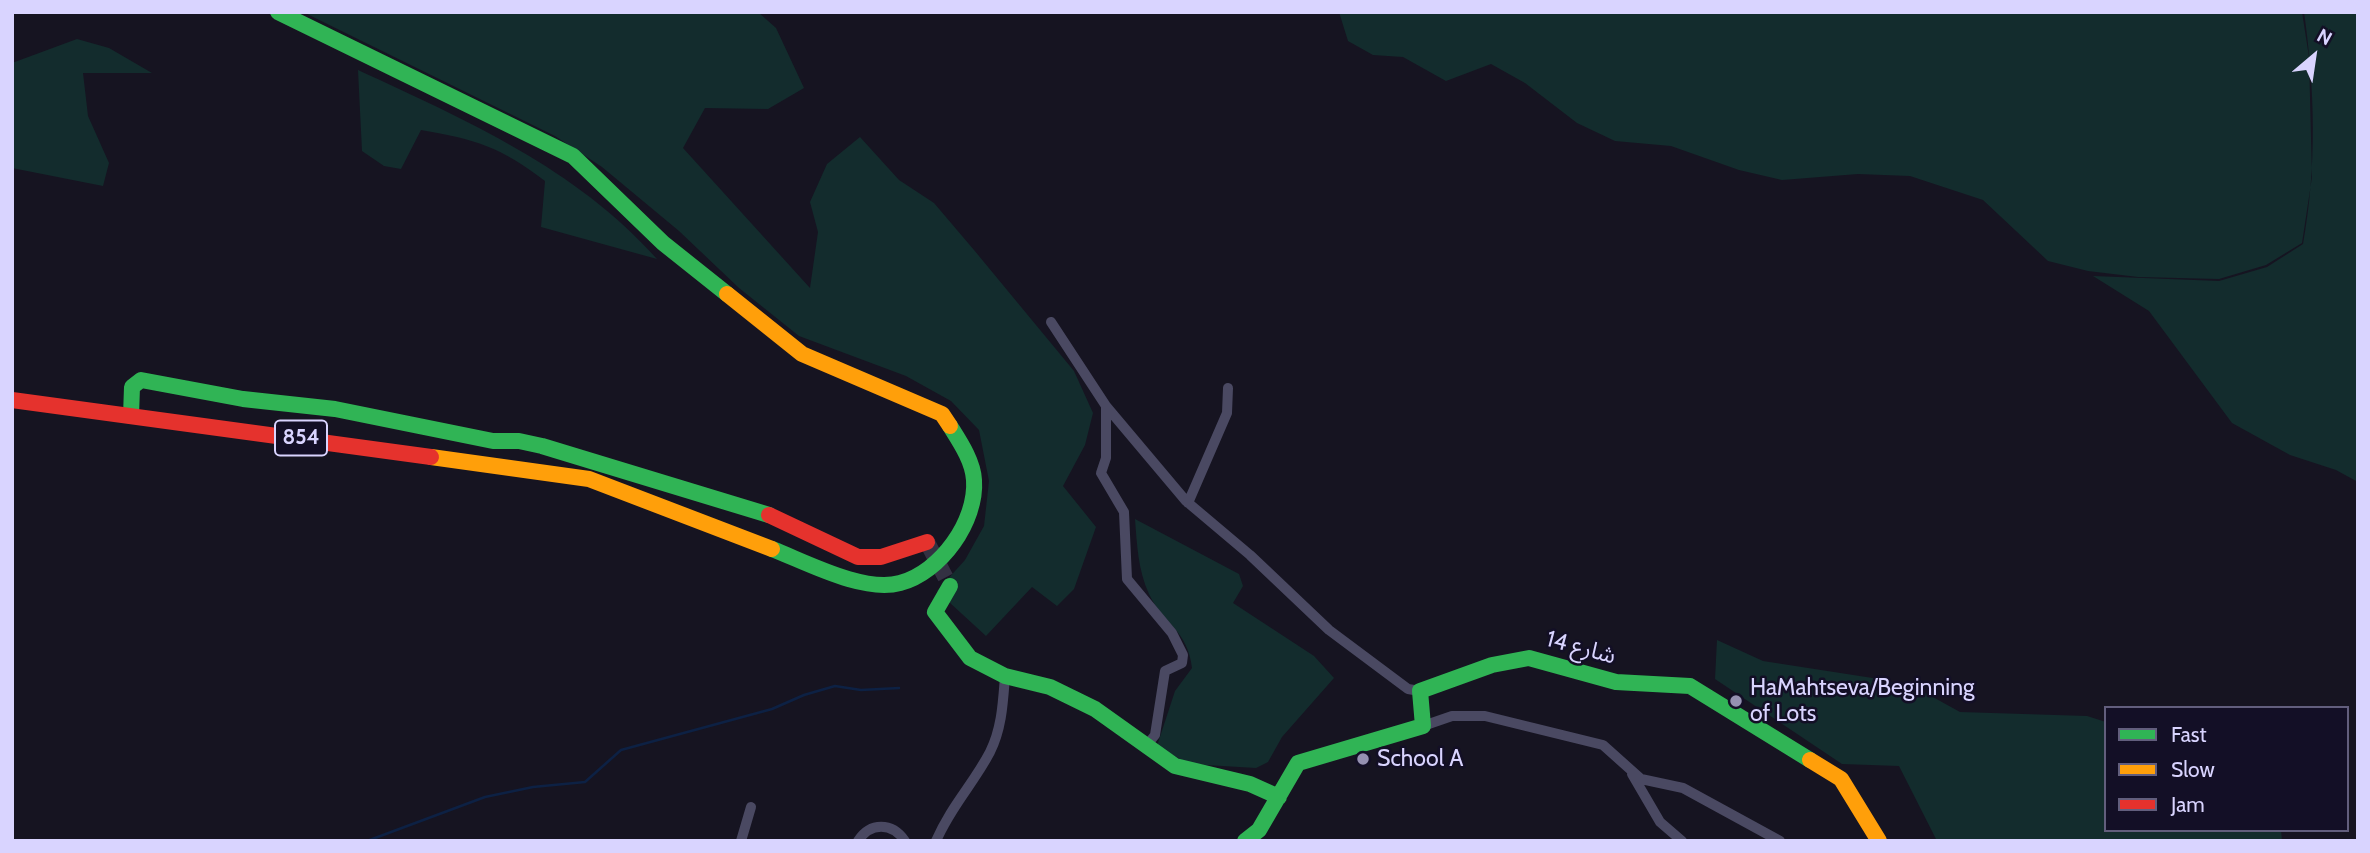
<!DOCTYPE html>
<html>
<head>
<meta charset="utf-8">
<style>
	body { margin:0 }
	#map { position:relative; width:2370px; height:853px; overflow:hidden; background:#161421; font-family:Cabin,sans-serif }
	canvas { display:block }
	.frame { position:absolute; inset:0; border:14px solid #d9d4ff; pointer-events:none }
	.legend { position:absolute; left:2104px; top:706px; width:245px; height:126px; box-sizing:border-box; background:#130f26; border:2px solid #625e7d; margin:0; padding:9px 12px; list-style:none; font-size:21px; color:#d9d4ff }
	.legend li { display:flex; align-items:center; gap:14px; height:35px }
	.legend b { width:35px; border:2px solid #625e7d }
	.north { position:absolute; left:2279px; top:21px; width:70px; height:70px; -webkit-text-stroke:5px #130f26; paint-order:stroke; rotate:29deg; font-size:19px; font-weight:700; line-height:28px; text-align:center; color:#d9d4ff }
	.north::after { content:''; display:block; margin:auto; width:24px; height:32px; background:#d9d4ff; clip-path:polygon(50% 0,100% 100%,50% 72%,0 100%) }
</style>
</head>
<body>
<div id="map">
<canvas width="2370" height="853"></canvas>
<div class="frame"></div>
<ul class="legend">
<li><b style="height:9px;background:#30b455"></b>Fast</li>
<li><b style="height:9px;background:#ff9f0a"></b>Slow</li>
<li><b style="height:9px;background:#e5322d"></b>Jam</li>
</ul>
<div class="north">N</div>
</div>
<script>
const ctx = document.querySelector('canvas').getContext('2d');
ctx.lineJoin = 'round';
function fill(path, color) { ctx.fillStyle = color; ctx.fill(path, 'evenodd'); }
function stroke(path, color, width, dash) { ctx.strokeStyle = color; ctx.lineWidth = width; ctx.lineCap = dash ? 'butt' : 'round'; ctx.setLineDash(dash || []); ctx.stroke(path); }
function label(font, color, halo, rows, align = 'center') {
  ctx.font = font + ' Cabin,"Noto Sans Arabic",sans-serif'; ctx.lineWidth = 5; ctx.setLineDash([]); ctx.textBaseline = 'middle'; ctx.strokeStyle = halo; ctx.fillStyle = color; for (const [text, x, y, turn = 0] of rows) {
    ctx.save(); ctx.translate(x, y); ctx.rotate((+turn || 0) * Math.PI / 180); ctx.textAlign = isNaN(turn) ? turn : align; if (halo) ctx.strokeText(text, 0, 0); ctx.fillText(text, 0, 0); ctx.restore();
  }
}
fill(new Path2D(`
	M303 12H758L776 28 804 88 768 109 705 108 683 148 810 288 818 232 810 202 827 164 860 137 899 180 934 203 974 250 1074 371 1093 413 1085 445 1063 486 1096 527 1074 589 1057 606 1032 587 986 636 937 591 965 560 984 526 989 481 979 430 951 401 906 376 799 336 739 288 679 231 602 167 555 136Z
	M1339 12H2302L2309 57 2312 177 2302 243 2266 265 2219 279 2138 277 2088 271 2048 261 1983 200 1910 176 1858 174 1782 180 1739 170 1671 146 1615 141 1577 123 1525 83 1491 64 1446 81 1403 57 1373 55 1348 41Z
	M2304 12H2358V482L2336 470 2290 455 2232 423 2149 311 2093 276 2219 281 2267 267 2303 244C2317 167 2315 90 2304 12Z
	M77 39 109 48 152 73H83L88 116 109 163 103 186 12 168V63Z
	M358 70C466 120 576 168 657 259L541 227 545 181C501 147 475 139 421 130L401 169 384 166 362 151Z
	M1135 519 1239 574 1243 586 1233 603 1314 656 1334 678 1282 737 1268 762 1256 768 1189 764 1157 746 1175 691 1192 668C1188 630 1163 624 1149 594 1138 570 1137 545 1135 519Z
	M1717 640 1763 661 1879 679 1922 691 1960 712 2087 716 2106 722V830H2281L2282 841H1937L1899 766 1842 764 1715 679Z`), '#132c2d');
stroke(new Path2D(`
	M367 841 485 797 533 787 585 782 621 750 772 709 804 695 835 686 861 690 899 688`), '#0d2144', 2.5);
stroke(new Path2D(`
	M927 542 950 586`), '#333142', 16, [16, 8]);
stroke(new Path2D(`
	M1051 322 1106 406 1186 501 1250 555 1329 630 1408 689 1420 691
	M1106 406V458L1101 473 1124 512 1127 579 1172 633 1183 655 1182 663 1165 671 1155 735 1147 745
	M1188 503 1227 413 1228 388
	M1423 726 1452 716H1485L1603 745 1641 779 1683 788 1780 841
	M1632 774 1660 822 1682 841
	M741 841 751 807
	M858 841C870 822 892 822 905 841
	M936 841C951 806 974 783 990 752 1002 728 1003 702 1005 676`), '#4a4962', 10);
stroke(new Path2D(`
	M278 12 573 156 663 243 727 294
	M131 416 132 387 141 380 243 399 335 409 493 441H519L542 446 769 515
	M772 549C806 562 863 593 900 583 941 572 977 521 974 480 973 461 960 442 950 426
	M950 586 935 612 970 658 1005 676 1050 687 1095 709 1175 766 1250 784 1279 797
	M1245 841 1259 830 1298 763 1423 726 1420 691 1492 665 1529 658 1616 682 1690 686 1810 760`), '#30b455', 16);
stroke(new Path2D(`
	M727 294 802 354 942 414 950 426
	M431 457 589 479 772 549
	M1810 760 1841 779 1879 841`), '#ff9f0a', 16);
stroke(new Path2D(`
	M12 400 431 457
	M769 515 858 557H881L927 542`), '#e5322d', 16);
for (const [x, y, r, color] of [
	[1736,701,7,"#9591b1"],
	[1363,759,7,"#9591b1"]
]) { const dot = new Path2D(); dot.arc(x, y, r, 0, 2 * Math.PI); ctx.fillStyle = color; ctx.fill(dot); stroke(dot, '#130f26', 2.5); }
for (const [x, y, w] of [
	[301,438,52]
]) { const box = new Path2D(); box.roundRect(x - w / 2, y - 17.5, w, 35, 5); ctx.fillStyle = '#130f26'; ctx.fill(box); stroke(box, '#d9d4ff', 2); }
label('bold 21px', '#d9d4ff', null, [
	["854",301,438]
]);
label('23px', '#d9d4ff', '#130f26', [
	["شارع 14",1581,648,15]
]);
label('23px', '#d9d4ff', '#130f26', [
	["HaMahtseva/Beginning",1750,688],
	["of Lots",1750,714],
	["School A",1377,759]
], 'left');
</script>
</body>
</html>
